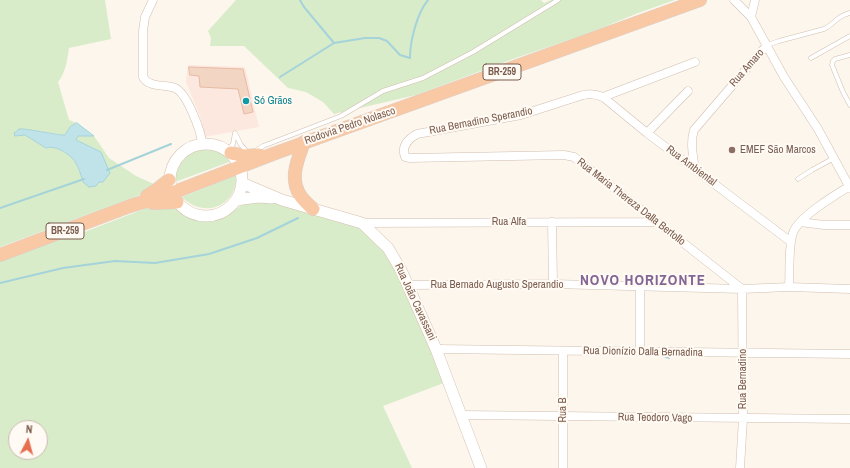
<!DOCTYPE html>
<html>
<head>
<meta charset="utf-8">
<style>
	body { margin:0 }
	#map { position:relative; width:850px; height:468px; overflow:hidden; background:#fdf6ec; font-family:"Archivo Narrow",sans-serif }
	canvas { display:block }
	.north { position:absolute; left:8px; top:420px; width:40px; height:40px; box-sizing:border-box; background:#fffaf3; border:1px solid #cabbb1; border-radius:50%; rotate:6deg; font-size:11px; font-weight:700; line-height:16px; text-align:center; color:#7a5c4d }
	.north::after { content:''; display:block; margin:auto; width:14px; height:18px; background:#e76f51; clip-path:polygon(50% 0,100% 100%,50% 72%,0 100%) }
</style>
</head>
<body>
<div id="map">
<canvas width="850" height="468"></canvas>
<div class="north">N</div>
</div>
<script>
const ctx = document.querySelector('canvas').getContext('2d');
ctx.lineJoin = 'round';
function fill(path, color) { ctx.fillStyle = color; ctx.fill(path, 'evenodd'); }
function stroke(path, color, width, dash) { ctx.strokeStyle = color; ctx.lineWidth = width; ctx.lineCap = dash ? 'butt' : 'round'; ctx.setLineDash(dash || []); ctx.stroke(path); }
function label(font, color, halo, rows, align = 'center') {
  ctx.font = font + ' "Archivo Narrow",sans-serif'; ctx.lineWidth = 4; ctx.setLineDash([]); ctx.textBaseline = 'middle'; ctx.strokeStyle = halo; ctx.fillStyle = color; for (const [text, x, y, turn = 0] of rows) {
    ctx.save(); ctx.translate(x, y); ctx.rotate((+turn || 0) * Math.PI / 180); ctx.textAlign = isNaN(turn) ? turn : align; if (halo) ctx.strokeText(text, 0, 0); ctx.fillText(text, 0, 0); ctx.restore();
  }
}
fill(new Path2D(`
	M188 65 245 67 259 127 204 137 201 119 186 82Z`), '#fde8e0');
fill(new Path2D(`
	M0 0H105L111 39 69 48C67 61 66 71 58 82L69 120 77 123 70 127 65 135 19 129 15 136 25 135 46 148C55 145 66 152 72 158 78 164 81 175 83 182L107 169 101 152 76 140 78 136H94L109 158 136 176 154 184 148 192 0 247Z
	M236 0H541L544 3 551 0H675L638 13 592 32 513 59 416 95 334 114 323 102 306 92 288 88 244 46H210L211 38 208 31Z
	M207 147C219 149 225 152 232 161L175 182C175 159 185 149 207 147Z
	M237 175C236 207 204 219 182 197Z
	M264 199 350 222 374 237 390 254 449 381 383 406 412 468H0V260L50 242 74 236 149 207 169 205 190 216 203 220 220 216 235 210 247 201ZM16 428H40V452H16Z`), '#d8ecc9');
const water = new Path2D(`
	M77 123 94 136H78L76 140 101 152 110 173 103 182H99L96 186 89 187 83 182C81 175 78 164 72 158 66 152 55 145 46 148L25 135 15 136 14 133C15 133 18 130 19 129 25 128 55 135 65 135L70 127Z`);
fill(water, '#bfe3e8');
stroke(water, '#a5d3da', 1);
stroke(new Path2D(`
	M300 0 304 7 334 43
	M280 77 334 43 365 38H379L387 41 400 55 410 58C410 41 417 13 428 0
	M107 170 171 144
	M0 208 84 179
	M0 283 63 268 115 261 155 263 209 254 257 238 298 218
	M663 356 669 358`), '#a5d3da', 2);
const building = new Path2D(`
	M189 67 243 69 253 112 244 114 238 89 200 87 199 76 190 75Z`);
fill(building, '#f3d5c3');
stroke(building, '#e6bba3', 1);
const service = new Path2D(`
	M767 45 779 41 824 29C835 24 836 16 850 13
	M850 55 835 59 833 61 832 65 843 92 850 105
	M811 58 850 36
	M228 151 233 144 235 133 241 145 248 153
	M254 152 263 146 341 116 383 91 423 78 473 52 558 0
	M798 179 812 170 834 158`);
const minor = new Path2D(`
	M153 0 145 17 143 31V77C149 88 165 84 175 88 187 93 201 131 202 143
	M734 0 751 17
	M755 0 751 17 784 77 818 129 850 188
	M603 97 695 62
	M647 133 688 91
	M695 169C693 156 690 142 694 130L767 45
	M552 222 553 284
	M800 222 824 225H850
	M362 223 656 222
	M408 285 553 284 742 289 789 287 850 289
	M789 287C790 272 788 247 793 233 798 217 835 195 850 186
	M436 349 850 354
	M563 351V468
	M640 351V286
	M461 415 850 419
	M740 468 743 419 742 289 574 157 564 155 410 158 405 157C401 146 408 139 417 134L521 115 583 95C591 93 596 94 603 97L647 133 791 242`);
const secondary = new Path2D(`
	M170 180a36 36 0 1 1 72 0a36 36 0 1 1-72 0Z
	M242 183 282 200 362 223 388 248 401 270 436 349 481 468
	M236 200 258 197 272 198`);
const trunk = new Path2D(`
	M304 142C298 159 289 178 300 195 303 200 309 205 313 209
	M231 153 245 156 259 155
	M147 196 155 191 169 180
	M153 203 177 202
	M0 255 130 206 172 193 273 154 700 0`);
stroke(service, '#d1beb0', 5);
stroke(minor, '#d1beb0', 9);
stroke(secondary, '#d6c0b0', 12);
stroke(trunk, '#dad1cd', 14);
stroke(service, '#fff', 4);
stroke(minor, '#fff', 8);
stroke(secondary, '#fff', 11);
stroke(trunk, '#f9c8a4', 13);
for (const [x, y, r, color] of [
	[246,101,4,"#0f9aa8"],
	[732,150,4,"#8d6e63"]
]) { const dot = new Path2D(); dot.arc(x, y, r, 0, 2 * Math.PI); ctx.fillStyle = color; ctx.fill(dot); stroke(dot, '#fffaf3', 1.5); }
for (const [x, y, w] of [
	[502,72,38],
	[65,231,38]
]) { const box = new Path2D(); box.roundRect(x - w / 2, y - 8, w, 16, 3); ctx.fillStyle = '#fffaf3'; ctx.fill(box); stroke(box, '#7a5c4d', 1); }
label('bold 10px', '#7a5c4d', null, [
	["BR-259",502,72],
	["BR-259",65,231]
]);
label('11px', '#7a5c4d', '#fffaf3', [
	["Rua Amaro",747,68,-49],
	["Rua Bernadino Sperandio",481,121,-11],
	["Rodovia Pedro Nolasco",350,126,-19],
	["Rua Ambiental",691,166,37],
	["Rua Maria Thereza Dalla Bertollo",631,202,38],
	["Rua Alfa",509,222],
	["Rua Bernado Augusto Sperandio",497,285],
	["Rua João Cavassani",415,302,65],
	["Rua Dionízio Dalla Bernadina",643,352,1],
	["Rua Bernadino",743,379,-90],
	["Rua B",563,410,-90],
	["Rua Teodoro Vago",655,418,1]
]);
label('11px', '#0d838f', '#fffaf3', [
	["Só Grãos",254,101]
], 'left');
label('11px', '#785e54', '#fffaf3', [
	["EMEF São Marcos",740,150]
], 'left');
ctx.letterSpacing = '1px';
label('bold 15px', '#846695', '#fffaf3', [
	["NOVO HORIZONTE",643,281]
]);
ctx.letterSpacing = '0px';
</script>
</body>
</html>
